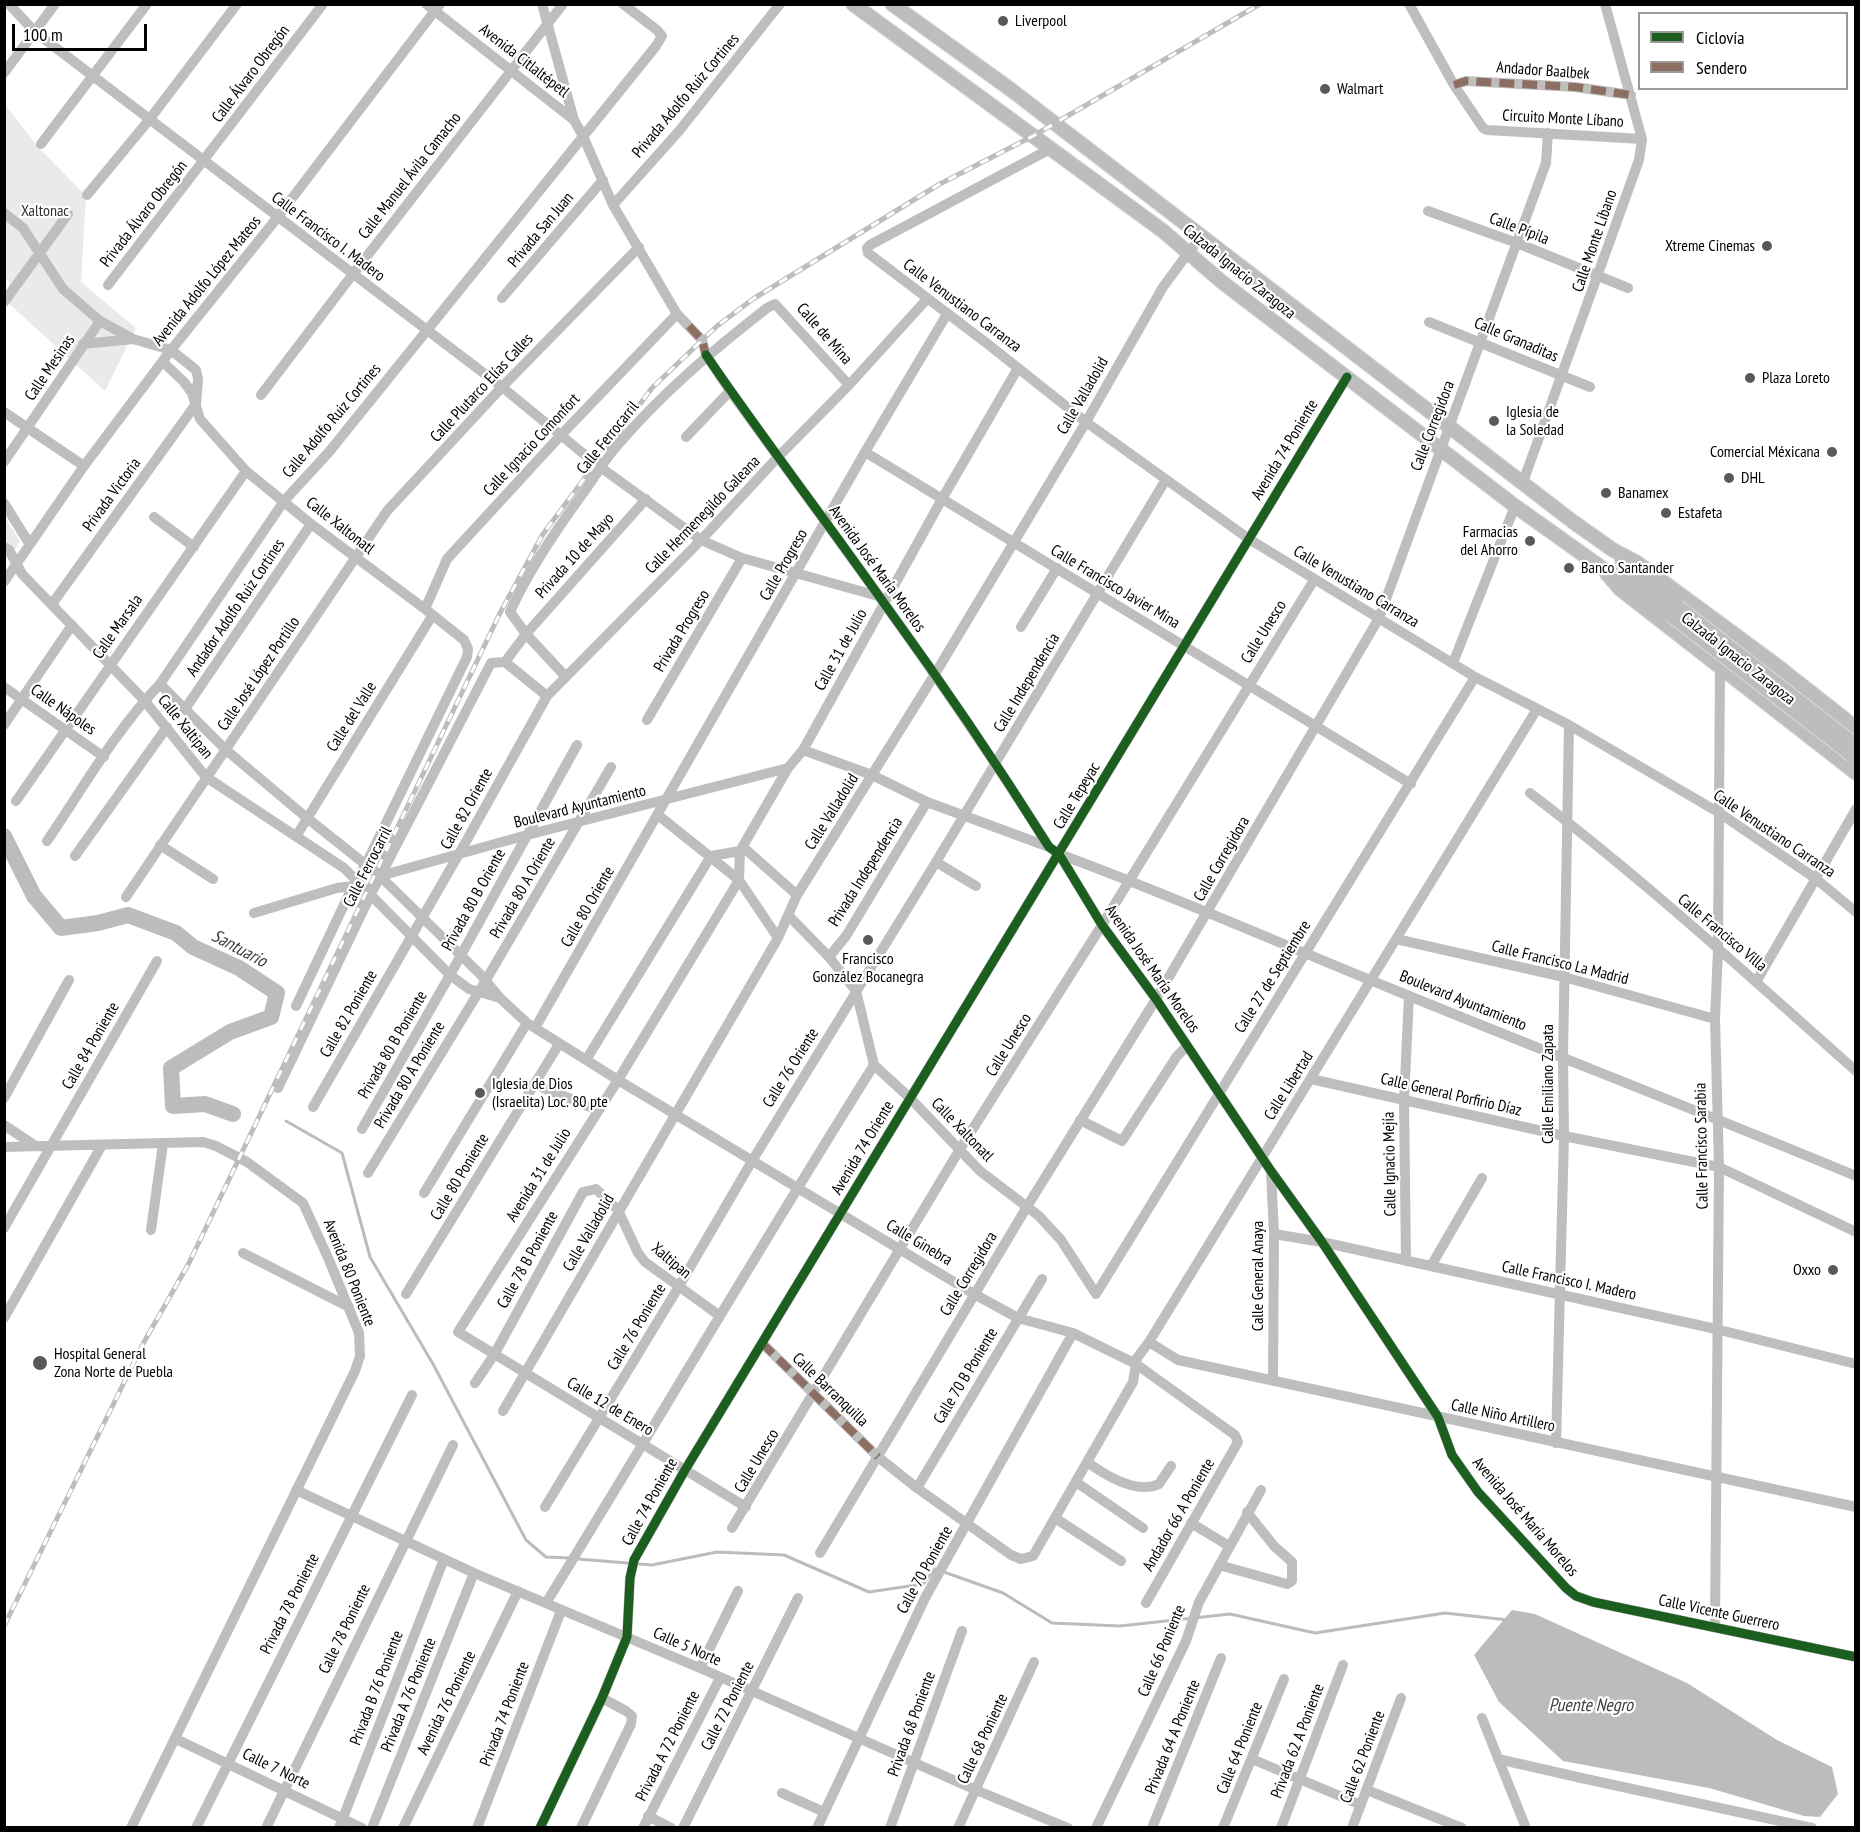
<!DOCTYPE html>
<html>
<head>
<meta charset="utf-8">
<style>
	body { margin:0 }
	#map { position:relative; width:1860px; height:1832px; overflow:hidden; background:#fff; font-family:"PT Sans Narrow",sans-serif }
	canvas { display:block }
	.frame { position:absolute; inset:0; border:6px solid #000; pointer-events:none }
	.legend { position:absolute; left:1638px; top:12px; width:210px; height:78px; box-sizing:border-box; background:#fff; border:2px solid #999; margin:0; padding:8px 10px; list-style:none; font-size:18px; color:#000 }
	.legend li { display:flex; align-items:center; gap:12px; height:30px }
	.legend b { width:30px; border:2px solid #999 }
	.scale { position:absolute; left:12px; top:24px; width:135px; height:27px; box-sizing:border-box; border:3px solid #000; border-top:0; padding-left:8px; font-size:18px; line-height:21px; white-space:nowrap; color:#000; -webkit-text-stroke:4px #fff; paint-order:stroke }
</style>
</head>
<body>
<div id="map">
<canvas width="1860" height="1832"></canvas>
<div class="frame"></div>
<ul class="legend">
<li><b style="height:8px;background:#1b5e20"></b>Ciclovía</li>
<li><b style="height:8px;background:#8d6e63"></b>Sendero</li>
</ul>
<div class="scale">100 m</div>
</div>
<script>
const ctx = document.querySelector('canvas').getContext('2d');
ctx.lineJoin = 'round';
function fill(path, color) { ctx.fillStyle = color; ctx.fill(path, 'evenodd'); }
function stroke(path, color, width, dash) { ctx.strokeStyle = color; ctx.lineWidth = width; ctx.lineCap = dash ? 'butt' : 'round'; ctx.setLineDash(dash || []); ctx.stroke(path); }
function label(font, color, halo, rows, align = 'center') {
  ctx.font = font + ' "PT Sans Narrow",sans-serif'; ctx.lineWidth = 4.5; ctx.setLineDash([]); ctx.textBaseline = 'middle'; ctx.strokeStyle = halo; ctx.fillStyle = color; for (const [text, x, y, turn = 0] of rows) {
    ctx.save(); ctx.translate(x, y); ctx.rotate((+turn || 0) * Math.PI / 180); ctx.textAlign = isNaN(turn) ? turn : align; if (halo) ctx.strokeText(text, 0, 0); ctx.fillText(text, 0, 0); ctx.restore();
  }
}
fill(new Path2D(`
	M4 103 38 147 86 196 81 282 136 328 105 391 7 302 10 282 4 278Z
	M4 516 20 541 14 552 5 541Z`), '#eaeaea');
fill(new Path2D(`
	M1512 1610 1535 1614 1687 1683 1777 1740 1832 1767 1838 1794 1820 1817 1804 1816 1709 1788 1563 1761 1499 1702 1474 1655Z`), '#bcbcbc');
stroke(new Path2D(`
	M286 1121 342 1153 370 1257 433 1364 526 1540 546 1557 571 1558
	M578 1559 652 1565 717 1552 784 1555 869 1592 923 1584 935 1569H938
	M944 1572 1003 1593 1052 1623 1120 1626 1230 1614 1315 1633 1445 1613 1508 1620`), '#bcbcbc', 3);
stroke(new Path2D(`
	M4 836 34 896 61 928 98 923 128 915 176 933 193 947 239 968 277 993 271 1017 230 1032 171 1068 173 1106 205 1104 233 1114`), '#bcbcbc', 16);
const major = new Path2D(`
	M853 4 1163 231 1222 282 1515 506 1602 568 1626 581 1671 615
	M892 4 1010 89 1572 521 1613 550 1636 562 1776 665 1856 728
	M1622 560 1633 571 1678 607
	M1607 574 1620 589 1856 773`);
stroke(major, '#dbdbdb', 16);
stroke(new Path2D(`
	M9 4 35 32 502 387 596 464 701 540 742 558 878 596
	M426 4 574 120
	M542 4 574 120 583 136 613 205 677 314 702 340 706 355 730 391C839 541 950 689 1049 847L1059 854 1102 925 1156 999 1271 1171 1322 1242 1438 1417 1452 1455 1478 1492 1566 1588 1576 1596 1593 1602 1856 1657
	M1409 4 1454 85 1483 128 1487 130 1642 139
	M4 73 55 4
	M1454 85 1466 81 1575 87 1631 95
	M41 144 147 4
	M1050 149 870 245 867 248 868 253 989 345 1086 422 1249 539 1475 677 1569 725 1718 812 1815 878 1856 912
	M87 195 149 120 237 4
	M613 205 679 131 780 4
	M1428 211 1517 243 1628 288
	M4 213 23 228 63 289 100 321 133 339 171 350 196 370 198 379 196 404 52 604
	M108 285 323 4
	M502 298 603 180
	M4 302 68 214
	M1429 322 1590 387
	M83 344 133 339
	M163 362 184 382 192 393 200 419 246 471 311 524 425 609 464 640 468 649 467 657 366 864 353 886 296 1006
	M261 395 353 274 563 4
	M4 412 84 466
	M686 437 730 391
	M865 452 1411 784
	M4 462 100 321
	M1523 482 1639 160 1642 139 1605 4
	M4 503 29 543
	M154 517 194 547
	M4 547 9 550 22 574 144 700 206 777 344 868 450 975 469 989 500 998
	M4 582 84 466 171 350 277 218 440 4
	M425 609 447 559 561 435 677 314
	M1021 627 1057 568
	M505 662 526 634 646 499
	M1453 663 1515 506
	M566 677 526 634 510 612C529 570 554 533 581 496 593 480 603 462 616 447 661 394 712 351 767 308L775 304 849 385
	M160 684 226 750 307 818 380 876 480 974 500 998 527 1023 618 1080 974 1294 1018 1318 1073 1333 1136 1364 1235 1435 1238 1442 1146 1603
	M4 687 104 757
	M185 709 311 524
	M647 720 742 558
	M4 725 72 625
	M803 750 872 775 927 802 1049 847
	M1530 793C1643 879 1749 976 1856 1071
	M16 801 246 471
	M658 815 739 880 778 938
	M297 835 432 616
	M47 841C83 788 116 730 160 684L284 501 329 452 656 46 662 36 657 30 623 4
	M160 845 213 879
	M743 847 797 895
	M1059 854C1171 895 1281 944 1392 989 1546 1052 1702 1112 1856 1176
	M75 856 167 727
	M936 862 976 886
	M380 876 527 835 788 768
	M126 897 387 511 502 387 639 247
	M254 913 337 888 353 886
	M789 916 829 957 856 991 874 1065 910 1098 980 1171 1039 1216 1061 1240 1096 1294 1475 677
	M1396 939 1564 977 1715 1019
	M829 957 846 936 927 802
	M1756 982 1856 809
	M535 1028 865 452 947 314
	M586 1060 711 856 740 851
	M1311 1079 1564 1136 1719 1167 1856 1232
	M534 1084 598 1110
	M278 1088 371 894 491 663 505 662 547 696
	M4 1098 69 980
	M313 1107 459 854 547 696 701 540 778 457 849 385 927 299
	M1080 1120 1122 1141 1177 1056 1187 1046
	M4 1125 34 1145
	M362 1129 450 975 577 745
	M4 1147 203 1142 216 1146 247 1162 303 1203 329 1260 359 1333 360 1356 355 1371 131 1828
	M1271 1172 1274 1234 1273 1381
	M368 1173 486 980 611 767
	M424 1193 527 1023
	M4 1228 157 961
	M151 1230 163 1144
	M1274 1234 1322 1242 1716 1329 1856 1364
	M243 1253 349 1307
	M1406 1261 1404 1101 1409 996
	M1431 1266 1482 1178
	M406 1294 559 1044
	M4 1318 102 1145
	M1149 1342 1178 1360 1856 1507
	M762 1343 878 1457 917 1488 1011 1555 1021 1559 1033 1556 1133 1382 1137 1358 1149 1342 1537 709
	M475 1383 494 1355 583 1192 596 1189 618 1210 638 1253 645 1262 720 1316
	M503 1411 778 938 797 895 935 674 1086 422 1163 287 1188 253 1201 237
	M1556 1443 1564 1136 1563 1057 1569 725
	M1087 1462C1105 1475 1136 1495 1159 1484L1171 1466
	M1076 1482 1143 1528
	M917 1488 1042 1279
	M296 1490 474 1573 700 1668 976 1790 1068 1828
	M545 1507 678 1288 752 1161 936 862 1165 481
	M746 1507 458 1332 618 1080 739 880 740 851 788 768 803 750 942 499 1018 368
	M1055 1518 1121 1561
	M1191 1523 1229 1546
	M732 1528 960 1149 1102 925 1314 580
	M820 1553 1028 1205 1156 999 1379 618 1546 163 1548 133
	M1219 1565 1287 1584 1292 1581V1562L1274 1546 1247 1512
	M546 1603C656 1424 762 1243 874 1065
	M1715 1626 1719 1167 1715 1019 1718 950 1720 666
	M700 1668 738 1591
	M1482 1718 1526 1828
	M176 1739 362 1828
	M1252 1759 1361 1805
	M1498 1759 1586 1779 1812 1828
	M1367 1790 1462 1828
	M782 1793 824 1812
	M648 1816 671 1828
	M196 1828 412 1395
	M266 1828 453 1445
	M339 1828 444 1559
	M372 1828 474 1573
	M403 1828 518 1591
	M477 1828 561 1611
	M540 1828 602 1698 627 1637 630 1578 634 1560 685 1470 1347 377
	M581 1828 631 1724 632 1716 626 1711 602 1698
	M643 1828 720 1678
	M683 1828 798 1598
	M817 1828 925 1598 1073 1333
	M890 1828 962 1631
	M958 1828 1034 1662
	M1096 1828 1186 1641 1199 1602 1261 1490
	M1152 1828 1221 1658
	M1223 1828 1284 1679
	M1281 1828 1343 1665
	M1352 1828 1401 1698`), '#bebebe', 10);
stroke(major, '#bdbdbd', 14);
const rail = new Path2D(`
	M4 1626 144 1342 189 1263 500 613 543 534 652 388 717 326 753 299 938 185 1033 136 1260 4`);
stroke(rail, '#bdbdbd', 5);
stroke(rail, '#fff', 3, [9]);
const majorBridge = new Path2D(`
	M1678 607 1855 745
	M1671 615 1852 755`);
stroke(majorBridge, '#dbdbdb', 16, []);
stroke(majorBridge, '#bdbdbd', 14);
stroke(new Path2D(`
	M1454 85 1466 81 1575 87 1631 95
	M689 326 702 340 706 355
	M762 1343 878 1457`), '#8d6e63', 8, [15, 8]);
stroke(new Path2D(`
	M706 355C764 440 827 522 886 606 943 684 997 764 1049 847L1059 854 1102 925 1156 999 1271 1171 1322 1242 1438 1417 1452 1455 1478 1492 1566 1588 1576 1596 1593 1602 1856 1657
	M540 1828 602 1698 627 1637 630 1578 634 1560 685 1470 1347 377`), '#1b5e20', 9);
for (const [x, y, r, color] of [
	[1003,21,6,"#595959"],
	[1325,89,6,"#595959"],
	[1767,246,6,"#595959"],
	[1750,378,6,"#595959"],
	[1494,421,6,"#595959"],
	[1832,452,6,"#595959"],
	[1729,478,6,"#595959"],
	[1606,493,6,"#595959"],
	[1666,513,6,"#595959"],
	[1530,541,6,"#595959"],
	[1569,568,6,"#595959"],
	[868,940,6,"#595959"],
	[480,1093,6,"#595959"],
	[1833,1270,6,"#595959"],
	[40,1363,8,"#595959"]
]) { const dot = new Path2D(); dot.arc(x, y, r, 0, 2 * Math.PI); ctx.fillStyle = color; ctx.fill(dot); stroke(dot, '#fff', 2); }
label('16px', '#000', '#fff', [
	["Liverpool",1015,21],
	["Walmart",1337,89],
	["Xtreme Cinemas",1755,246,"right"],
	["Plaza Loreto",1762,378],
	["Iglesia de",1506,412],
	["la Soledad",1506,430],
	["Comercial Méxicana",1820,452,"right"],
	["DHL",1741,478],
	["Banamex",1618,493],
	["Estafeta",1678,513],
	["Farmacias",1518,532,"right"],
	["del Ahorro",1518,550,"right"],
	["Banco Santander",1581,568],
	["Francisco",868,959,"center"],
	["González Bocanegra",868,977,"center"],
	["Iglesia de Dios",492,1084],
	["(Israelita) Loc. 80 pte",492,1102],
	["Oxxo",1821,1270,"right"],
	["Hospital General",54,1354],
	["Zona Norte de Puebla",54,1372]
], 'left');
label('16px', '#000', '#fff', [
	["Avenida Citlaltépetl",524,61,38],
	["Andador Baalbek",1543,71,4],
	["Calle Álvaro Obregón",251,74,-53],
	["Privada Adolfo Ruiz Cortines",686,96,-50],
	["Circuito Monte Líbano",1563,119,3],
	["Calle Manuel Ávila Camacho",410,176,-52],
	["Privada Álvaro Obregón",144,214,-52],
	["Calle Pípila",1519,229,21],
	["Privada San Juan",541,230,-50],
	["Calle Francisco I. Madero",328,237,37],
	["Calle Monte Líbano",1595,241,-71],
	["Calzada Ignacio Zaragoza",1239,272,39],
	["Avenida Adolfo López Mateos",207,281,-51],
	["Calle Venustiano Carranza",962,306,37],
	["Calle de Mina",824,334,49],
	["Calle Granaditas",1516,340,23],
	["Calle Mesinas",50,368,-56],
	["Calle Plutarco Elías Calles",482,388,-47],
	["Calle Valladolid",1083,396,-60],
	["Calle Adolfo Ruiz Cortines",332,421,-50],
	["Calle Corregidora",1433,426,-69],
	["Calle Ferrocarril",608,438,-51],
	["Calle Ignacio Comonfort",532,445,-47],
	["Avenida 74 Poniente",1285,450,-59],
	["Privada Victoria",112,495,-54],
	["Calle Hermenegildo Galeana",703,515,-46],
	["Calle Xaltonatl",340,526,38],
	["Privada 10 de Mayo",575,556,-48],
	["Calle Progreso",784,565,-60],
	["Avenida José María Morelos",877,569,54],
	["Calle Francisco Javier Mina",1115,587,31],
	["Calle Venustiano Carranza",1356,587,31],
	["Andador Adolfo Ruiz Cortines",236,608,-56],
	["Calle Marsala",118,627,-55],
	["Privada Progreso",682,631,-59],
	["Calle Unesco",1264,632,-58],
	["Calle 31 de Julio",841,650,-61],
	["Calzada Ignacio Zaragoza",1738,659,38],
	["Calle José López Portillo",259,674,-56],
	["Calle Independencia",1027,683,-59],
	["Calle Nápoles",63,710,35],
	["Calle del Valle",352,717,-58],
	["Calle Xaltipan",185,727,51],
	["Calle Tepeyac",1077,796,-59],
	["Boulevard Ayuntamiento",580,807,-14],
	["Calle 82 Oriente",467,809,-61],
	["Calle Valladolid",832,812,-58],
	["Calle Venustiano Carranza",1774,834,34],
	["Calle Corregidora",1222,859,-60],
	["Calle Ferrocarril",368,867,-63],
	["Privada Independencia",866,872,-58],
	["Privada 80 A Oriente",523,888,-60],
	["Privada 80 B Oriente",474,900,-61],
	["Calle 80 Oriente",588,907,-60],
	["Calle Francisco Villa",1722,933,40],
	["Calle Francisco La Madrid",1560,963,14],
	["Avenida José María Morelos",1152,969,55],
	["Calle 27 de Septiembre",1273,977,-58],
	["Boulevard Ayuntamiento",1463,1001,22],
	["Calle 82 Poniente",349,1014,-60],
	["Privada 80 B Poniente",393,1045,-60],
	["Calle Unesco",1009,1045,-58],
	["Calle 84 Poniente",91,1046,-60],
	["Calle 76 Oriente",791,1068,-58],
	["Privada 80 A Poniente",410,1075,-59],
	["Calle Emiliano Zapata",1548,1084,-90],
	["Calle Libertad",1289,1086,-58],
	["Calle General Porfirio Díaz",1451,1095,13],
	["Calle Xaltonatl",962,1130,46],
	["Calle Francisco Sarabia",1702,1146,-91],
	["Avenida 74 Oriente",863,1148,-59],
	["Calle Ignacio Mejía",1390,1164,-91],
	["Avenida 31 de Julio",539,1175,-58],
	["Calle 80 Poniente",460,1177,-59],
	["Calle Valladolid",589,1233,-60],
	["Calle Ginebra",919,1243,31],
	["Calle 78 B Poniente",528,1260,-61],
	["Xaltipan",671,1261,40],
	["Avenida 80 Poniente",349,1273,68],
	["Calle Corregidora",969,1274,-59],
	["Calle General Anaya",1258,1276,-90],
	["Calle Francisco I. Madero",1569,1281,12],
	["Calle 76 Poniente",637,1327,-59],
	["Calle 70 B Poniente",966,1376,-59],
	["Calle Barranquilla",830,1390,44],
	["Calle 12 de Enero",610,1407,31],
	["Calle Niño Artillero",1503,1416,12],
	["Calle Unesco",757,1461,-59],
	["Calle 74 Poniente",650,1502,-61],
	["Andador 66 A Poniente",1179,1515,-60],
	["Avenida José María Morelos",1525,1517,49],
	["Calle 70 Poniente",925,1570,-61],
	["Privada 78 Poniente",290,1604,-63],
	["Calle Vicente Guerrero",1719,1613,12],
	["Calle 78 Poniente",345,1629,-64],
	["Calle 5 Norte",687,1647,24],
	["Calle 66 Poniente",1162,1651,-67],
	["Privada B 76 Poniente",377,1688,-69],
	["Privada A 76 Poniente",409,1695,-68],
	["Avenida 76 Poniente",447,1703,-64],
	["Calle 72 Poniente",728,1706,-63],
	["Privada 74 Poniente",505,1714,-69],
	["Privada 68 Poniente",912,1724,-70],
	["Privada 64 A Poniente",1173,1737,-68],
	["Calle 68 Poniente",983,1739,-65],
	["Privada 62 A Poniente",1298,1741,-69],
	["Privada A 72 Poniente",668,1746,-63],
	["Calle 64 Poniente",1240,1748,-68],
	["Calle 62 Poniente",1363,1757,-69],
	["Calle 7 Norte",276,1769,26]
]);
label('16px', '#303030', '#fff', [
	["Xaltonac",45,211]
]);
label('italic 18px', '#414141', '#fff', [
	["Santuario",239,949,28],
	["Puente Negro",1591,1706]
]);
</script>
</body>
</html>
